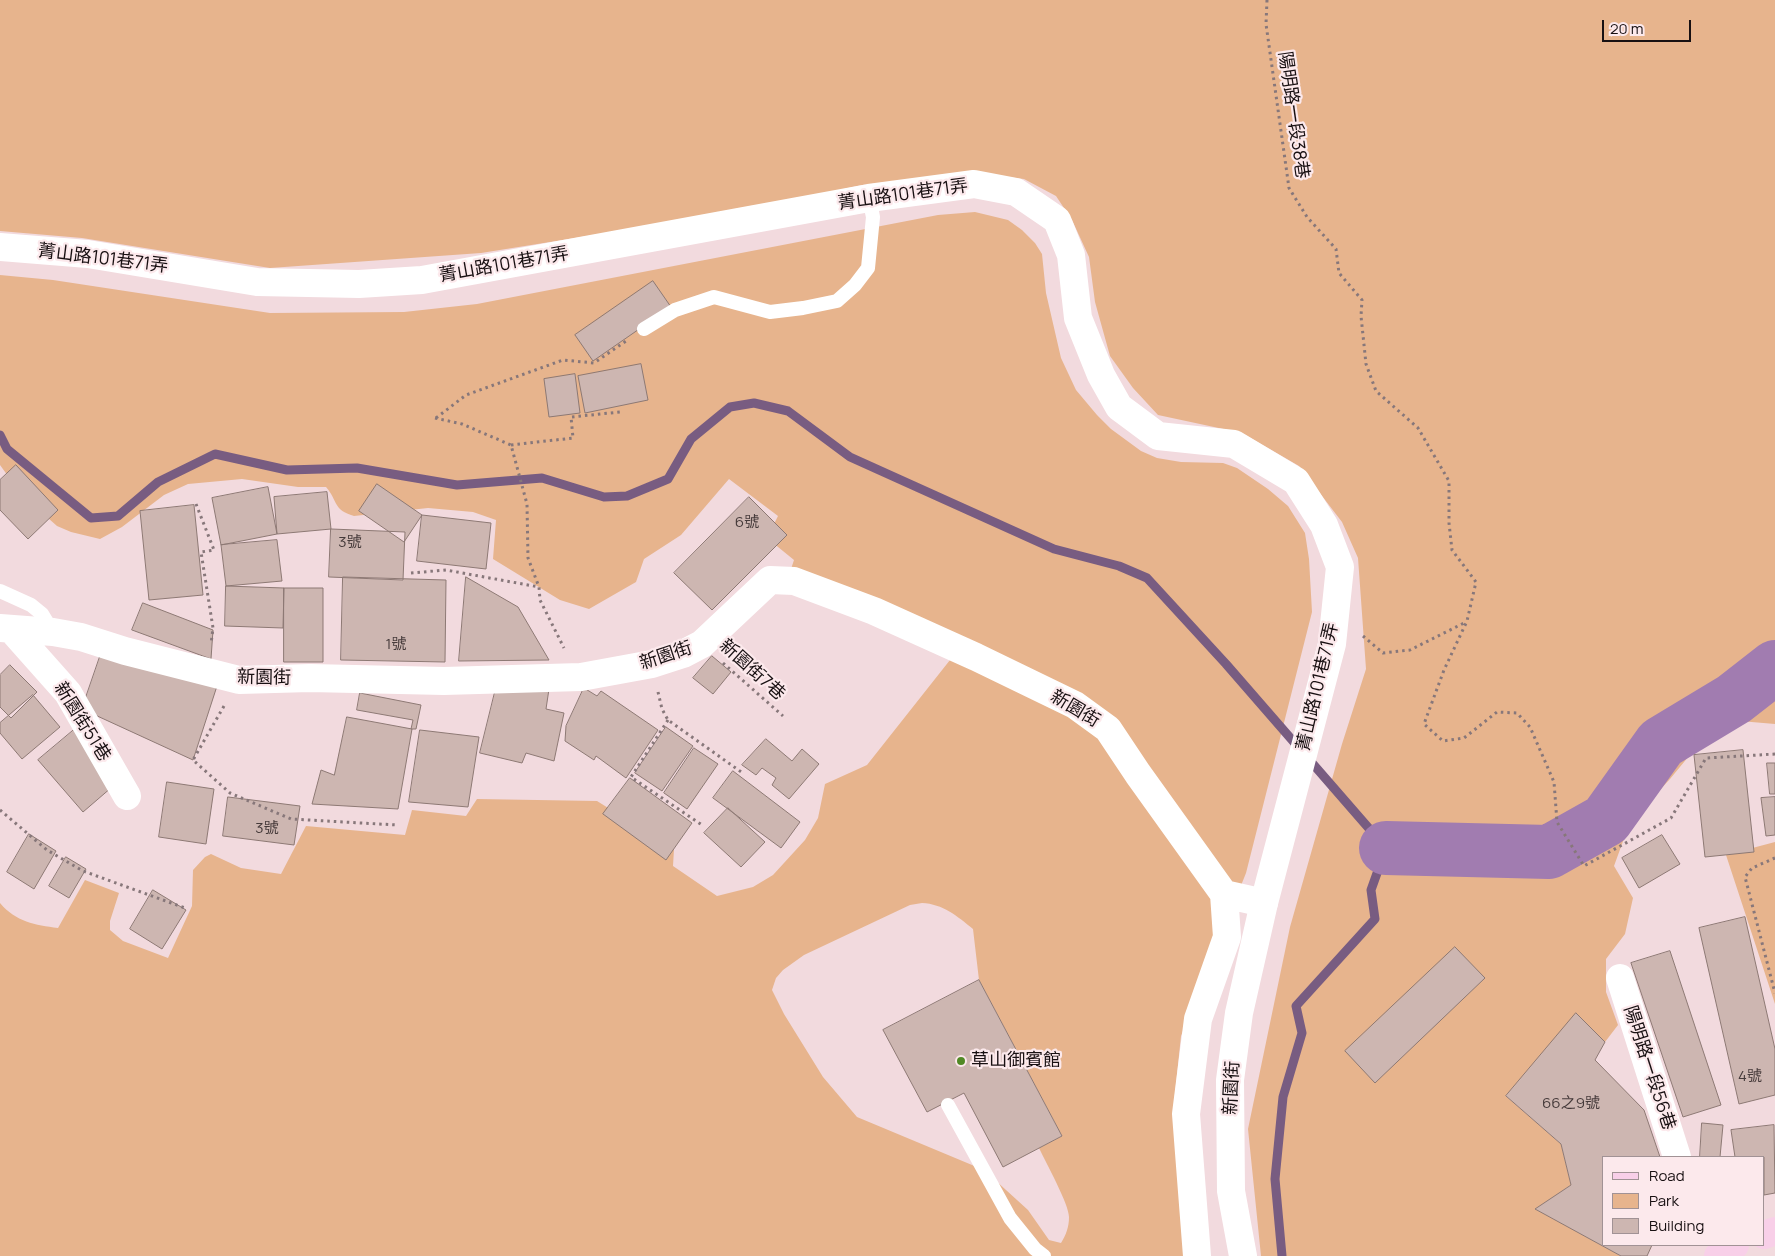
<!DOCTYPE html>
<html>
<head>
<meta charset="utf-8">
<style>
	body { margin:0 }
	#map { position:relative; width:1775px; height:1256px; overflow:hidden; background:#f2dade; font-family:Manrope,sans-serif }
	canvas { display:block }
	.legend { position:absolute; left:1602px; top:1156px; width:162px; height:90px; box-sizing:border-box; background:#fce9ec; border:1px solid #a19295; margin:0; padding:6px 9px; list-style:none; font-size:15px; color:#181012 }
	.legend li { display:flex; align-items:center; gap:10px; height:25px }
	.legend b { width:25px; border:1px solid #a19295 }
	.scale { position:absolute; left:1602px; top:20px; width:89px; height:22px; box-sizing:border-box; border:2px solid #181012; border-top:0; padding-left:6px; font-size:15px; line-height:18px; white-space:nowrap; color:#181012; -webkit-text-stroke:4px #fce9ec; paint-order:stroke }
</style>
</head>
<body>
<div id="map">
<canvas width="1775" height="1256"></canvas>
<ul class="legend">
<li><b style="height:6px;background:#f8cfe8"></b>Road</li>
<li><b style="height:14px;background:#e7b48d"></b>Park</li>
<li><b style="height:14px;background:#cdb6b1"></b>Building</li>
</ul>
<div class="scale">20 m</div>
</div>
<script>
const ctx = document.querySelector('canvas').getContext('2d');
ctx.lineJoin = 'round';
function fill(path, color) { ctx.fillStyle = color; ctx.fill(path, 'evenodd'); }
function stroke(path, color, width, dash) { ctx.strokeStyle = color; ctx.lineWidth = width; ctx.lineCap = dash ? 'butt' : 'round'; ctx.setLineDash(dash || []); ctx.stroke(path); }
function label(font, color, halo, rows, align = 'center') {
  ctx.font = font + ' Manrope,"Noto Sans TC",sans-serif'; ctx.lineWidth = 4.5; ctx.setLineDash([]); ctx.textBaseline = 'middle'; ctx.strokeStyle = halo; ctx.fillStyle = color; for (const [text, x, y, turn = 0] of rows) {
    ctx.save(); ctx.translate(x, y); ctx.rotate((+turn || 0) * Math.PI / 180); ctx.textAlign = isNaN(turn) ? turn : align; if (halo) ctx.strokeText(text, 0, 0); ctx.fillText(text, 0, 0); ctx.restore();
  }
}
fill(new Path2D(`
	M0 0H1775V724L1740 721 1703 739 1670 779 1630 822 1614 866 1633 898 1625 934 1606 959V992L1618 1025 1605 1042 1576 1014 1506 1096 1561 1144 1571 1185 1536 1209 1621 1256H1261L1248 1129 1290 927 1342 744 1366 669 1358 558 1342 522 1299 466 1242 433 1158 415 1133 388 1110 356 1095 302 1089 257 1072 220 1056 196 1024 179 974 173 862 185 732 213 481 253 270 268 82 238 0 231Z
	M975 212 1008 220 1022 230 1035 243 1042 254 1046 293 1061 358 1076 390 1097 415 1111 429 1141 451 1157 458 1181 462 1223 463 1237 468 1268 489 1288 506 1305 533 1309 559 1312 612 1246 873 1181 1036 1173 1113 1187 1256H0V903C16 922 35 925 58 928L85 880 119 893 110 921V930L123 941 168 958 192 906 193 870 205 857 211 854 241 868 281 874 306 826 405 835 412 810 466 816 477 799 597 801 674 849 673 866 717 896 753 887 773 875 805 840 818 818 825 784 867 765 950 660 790 572 794 560 767 538 778 516 729 479 681 535 644 559 636 582 589 609 560 600 493 559 496 520 473 512 428 508 354 516C333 510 338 501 326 487H298L242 479 188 484 164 495 122 527 100 539 71 532 57 526 21 494 0 465V275L53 280 270 313 404 312 477 304 938 215ZM922 903C943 904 957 916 973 929L979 980 1062 1136 1039 1148C1046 1163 1069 1204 1069 1217 1069 1227 1066 1235 1061 1243L1049 1240 1028 1210 984 1170 857 1117 823 1077 784 1014 772 990 776 978 783 970 804 955 910 905Z
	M1775 842V1004L1726 855Z`), '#e7b48d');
stroke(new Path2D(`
	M0 435 7 449 91 518 118 516 158 482 215 454 287 470 357 468 457 485 542 478 604 497 627 496 668 479 691 439 730 407 754 403 788 411 850 457 1054 549 1119 566 1147 578 1226 664 1386 848 1371 890 1375 919 1296 1006 1302 1033 1283 1097 1275 1179 1282 1256`), '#785c81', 9);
stroke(new Path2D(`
	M1386 848 1549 852 1606 820 1661 743 1734 699 1775 667`), '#a17cb0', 54);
const building = new Path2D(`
	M653 281 671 307 593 361 575 335Z
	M641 364 648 400 585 413 578 376Z
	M575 374 580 413 549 417 544 379Z
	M16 465 58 510 28 539 0 510V480Z
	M377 484 422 515 404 542 359 511Z
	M268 487 277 534 221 545 212 498Z
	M327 492 331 529 277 534 274 497Z
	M749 497 787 535 712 610 674 573Z
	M194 505 203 595 149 600 140 511Z
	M422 515 491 523 486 569 417 561Z
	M331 529 405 532 403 580 329 577Z
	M277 540 282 581 226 586 221 545Z
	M343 577 446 580 445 662 341 660Z
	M466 577 518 607 549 660 459 661Z
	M226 586 284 588 283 628 225 626Z
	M284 588H323V662H284Z
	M143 603 213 630 211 659 132 630Z
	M104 645 217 686 193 760 82 709Z
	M712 656 731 672 713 694 693 678Z
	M10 665 37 692 11 718 0 707V675Z
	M496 688 549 689 546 709 564 713 554 761 526 753 522 763 480 753Z
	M584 688 597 696 601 691 658 730 626 778 596 756 594 760 565 741 566 726Z
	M360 693 421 705 416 729H411L413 720 357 710Z
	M33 695 60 727 22 759 0 733V723Z
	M347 717 412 729 398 809 312 804 321 770 334 775Z
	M666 727 693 746 662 791 635 773Z
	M75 729 119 781 83 812 38 760Z
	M420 730 479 737 468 807 409 802Z
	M766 739 792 761 802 749 819 764 789 799 772 785 776 778 762 768 756 775 742 765Z
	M694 748 718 764 687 809 664 793Z
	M1743 750 1754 852 1705 857 1694 755Z
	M1767 763H1775V794H1770Z
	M733 771 800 822 781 848 713 798Z
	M630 778 692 823 666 860 603 814Z
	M167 782 214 789 206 844 159 837Z
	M228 797 300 806 294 845 223 836Z
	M1775 797V835L1766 836 1761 798Z
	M728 808 765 842 741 867 704 833Z
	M29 834 56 851 34 889 7 872Z
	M1662 835 1680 864 1639 888 1622 858Z
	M66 857 86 869 69 898 49 886Z
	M153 890 186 910 162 949 130 929Z
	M1745 917 1775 1049V1095L1739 1104 1699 928Z
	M1455 947 1485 978 1375 1083 1345 1051Z
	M1670 951 1721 1105 1683 1117 1631 963Z
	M979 980 1062 1136 1003 1167 964 1093 927 1112 883 1030Z
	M1576 1013 1605 1042 1595 1060 1644 1110 1660 1157H1604V1245H1652L1647 1256H1621L1535 1209 1571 1185 1561 1144 1506 1096Z
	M1702 1123 1723 1125 1720 1157H1700Z
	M1774 1125 1775 1193 1764 1195V1157H1735L1731 1130Z`);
fill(building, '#cdb6b1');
stroke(building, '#8d7974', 1);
stroke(new Path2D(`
	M1267 0 1266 24 1289 188 1307 217 1336 249 1339 273 1362 300 1361 316 1366 364 1376 391 1418 428 1449 481V523L1452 550 1476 582 1467 621 1444 670 1424 724 1443 741 1464 738 1497 712 1517 713 1530 727 1554 782 1557 822 1584 866 1671 818 1706 758 1775 754
	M435 418 462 424 511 445 527 504 528 558 539 587 540 600 564 648
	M436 418 466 395 563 360 594 363 626 341
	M511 445 573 438 571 417 620 412
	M196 504 214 550 201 552 213 628 211 644
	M411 573 446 570 539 587
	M1363 636 1383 653 1410 650 1466 622
	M723 663 783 716
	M658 692 662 709 668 720 744 774
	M224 706 193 760 230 793 291 819 397 825
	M668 720 631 777 702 825
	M0 810 47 850 83 871 185 908
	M1775 858 1752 868 1745 877 1775 993`), '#87777a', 3, [2.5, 4]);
stroke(new Path2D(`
	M644 329 675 310 714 297 770 312 803 308 837 301 855 285 868 268 873 217 869 198
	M0 591 31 605 42 614 53 632
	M948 1105 1010 1218 1035 1249 1044 1256`), '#fff', 14);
stroke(new Path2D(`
	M0 628 53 632 81 637 125 651 239 680 310 678 444 681 581 677 652 664 683 654 702 644 770 580 794 581 874 611 976 657 1075 705 1108 729 1138 774 1224 894 1227 937 1198 1019 1186 1114 1197 1256
	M12 630 68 693 127 796
	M1224 894 1264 903
	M1620 978 1677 1157`), '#fff', 28);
stroke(new Path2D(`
	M0 247 88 254 257 282 359 284 422 280 869 198 974 184 1016 192 1057 220 1071 255 1078 318 1101 375 1119 407 1158 436 1234 444 1296 481 1324 525 1340 567 1332 644 1264 903 1239 1013 1230 1080 1231 1191 1243 1256`), '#fff', 28);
stroke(new Path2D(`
	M1764 1235 1775 1231
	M1718 1256 1735 1245`), '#f8cfe8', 28);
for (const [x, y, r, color] of [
	[961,1061,5,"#508925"]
]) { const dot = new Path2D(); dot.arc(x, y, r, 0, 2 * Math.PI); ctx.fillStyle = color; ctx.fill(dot); stroke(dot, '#fce9ec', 2); }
label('15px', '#453a3a', null, [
	["6號",747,523],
	["3號",350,543],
	["1號",396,645],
	["3號",267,829],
	["4號",1750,1077],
	["66之9號",1571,1104]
]);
label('18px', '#181012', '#fce9ec', [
	["陽明路一段38巷",1293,115,82],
	["菁山路101巷71弄",903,195,-8],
	["菁山路101巷71弄",103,259,7],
	["菁山路101巷71弄",504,265,-10],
	["新園街",666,656,-18],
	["新園街7巷",752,670,42],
	["新園街",264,678,1],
	["菁山路101巷71弄",1318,687,-77],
	["新園街",1075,709,31],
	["新園街51巷",82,722,58],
	["陽明路一段56巷",1649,1068,72],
	["新園街",1232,1088,-87]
]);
label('18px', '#181012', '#fce9ec', [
	["草山御賓館",971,1061]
], 'left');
</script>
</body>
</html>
